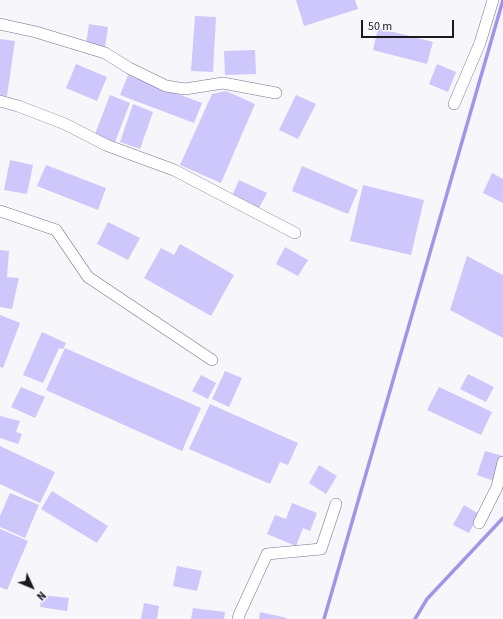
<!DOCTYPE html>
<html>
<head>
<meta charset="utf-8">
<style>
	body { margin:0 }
	#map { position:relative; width:503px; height:619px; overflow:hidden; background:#f6f6fb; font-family:"Source Sans 3",sans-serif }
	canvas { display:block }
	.north { position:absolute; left:12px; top:567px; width:40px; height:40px; -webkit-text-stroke:3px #f6f6fb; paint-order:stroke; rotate:134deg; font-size:11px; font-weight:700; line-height:16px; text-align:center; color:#1a1922 }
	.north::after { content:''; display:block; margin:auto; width:14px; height:18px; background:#1a1922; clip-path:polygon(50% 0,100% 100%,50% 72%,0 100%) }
	.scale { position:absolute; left:361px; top:20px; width:93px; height:18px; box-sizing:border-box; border:2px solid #1a1922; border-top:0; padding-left:5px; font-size:12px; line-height:14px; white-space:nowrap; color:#1a1922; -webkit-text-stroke:3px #f6f6fb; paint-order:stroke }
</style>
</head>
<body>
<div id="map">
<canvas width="503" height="619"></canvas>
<div class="north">N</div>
<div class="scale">50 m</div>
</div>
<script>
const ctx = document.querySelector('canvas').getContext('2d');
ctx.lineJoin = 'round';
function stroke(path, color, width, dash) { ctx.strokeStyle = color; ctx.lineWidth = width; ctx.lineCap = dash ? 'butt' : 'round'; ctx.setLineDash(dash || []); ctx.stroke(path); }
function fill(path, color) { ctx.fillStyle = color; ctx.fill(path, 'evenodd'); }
stroke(new Path2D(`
	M324 619 503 0
	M415 619 427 599 503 518`), '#a294e6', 3.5);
fill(new Path2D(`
	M296 0H355L358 9 304 26Z
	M195 16 216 17 213 72 191 71Z
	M89 24 108 27 105 47 86 44Z
	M378 28 433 42 427 64 373 50Z
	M0 39 15 41 7 96 0 95Z
	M255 50 256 74 225 75 224 51Z
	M76 64 107 77 97 101 66 88Z
	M437 64 456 72 448 92 429 84Z
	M128 75 202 103 194 123 120 95Z
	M226 91 255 104 221 183 180 165 212 94Z
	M110 95 130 103 115 142 95 134Z
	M296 95 316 104 298 139 279 130Z
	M133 104 153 112 140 149 120 142Z
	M10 160 33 165 27 194 4 190Z
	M46 165 106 188 98 210 37 186Z
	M302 166 358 190 348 214 292 191Z
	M492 173 503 179V203L483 193Z
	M239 180 267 193 258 210 231 198Z
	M363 185 424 200 411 255 350 241Z
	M108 222 140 238 128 260 97 244Z
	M180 244 234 275 211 316 144 278 161 248 174 255Z
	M285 247 308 260 298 276 276 264Z
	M0 250 9 251 7 277 19 278 12 309 0 307Z
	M467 256 503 275V338L450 310Z
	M0 315 20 323 3 368 0 367Z
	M42 332 66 343 63 349 59 348 43 383 23 375Z
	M65 348 201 408 182 451 46 390Z
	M225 371 242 378 229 407 212 399Z
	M468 374 494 387 486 402 460 389Z
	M201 375 216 383 208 399 192 391Z
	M21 387 45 397 35 418 11 407Z
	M439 387 492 412 481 435 427 410Z
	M210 404 298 443 288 465 280 462 270 484 189 449Z
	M0 416 20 421 16 432 22 434 18 444 0 438Z
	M0 446 55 472 40 503 0 484Z
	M485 451 503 456 494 481 477 475Z
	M319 465 337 476 326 494 309 483Z
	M52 491 108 526 97 543 41 509Z
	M10 493 39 505 25 538 0 527V516Z
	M292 503 317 513 310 531 303 528 296 546 267 534 275 515 286 519Z
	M464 505 479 514 469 533 453 525Z
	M0 529 28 541 7 590 0 587Z
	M177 566 202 571 197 591 173 586Z
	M42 595 69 598 67 611 40 607Z
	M144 603 159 606 157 619H141Z
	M193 608 225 612 224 619H191Z
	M260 612 287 618V619H259Z`), '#cec7fb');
const street = new Path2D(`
	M0 24 36 32 105 53 129 68 166 86 185 89 223 83 276 93
	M0 101 18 106 65 124 106 145 174 170 295 233
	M454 104 480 43 493 0
	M0 211 56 230 88 277 212 360
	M479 523 497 487 503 462
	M238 619 239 615 267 554 321 549 336 504`);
stroke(street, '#77748c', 12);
stroke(street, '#fff', 11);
</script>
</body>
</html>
